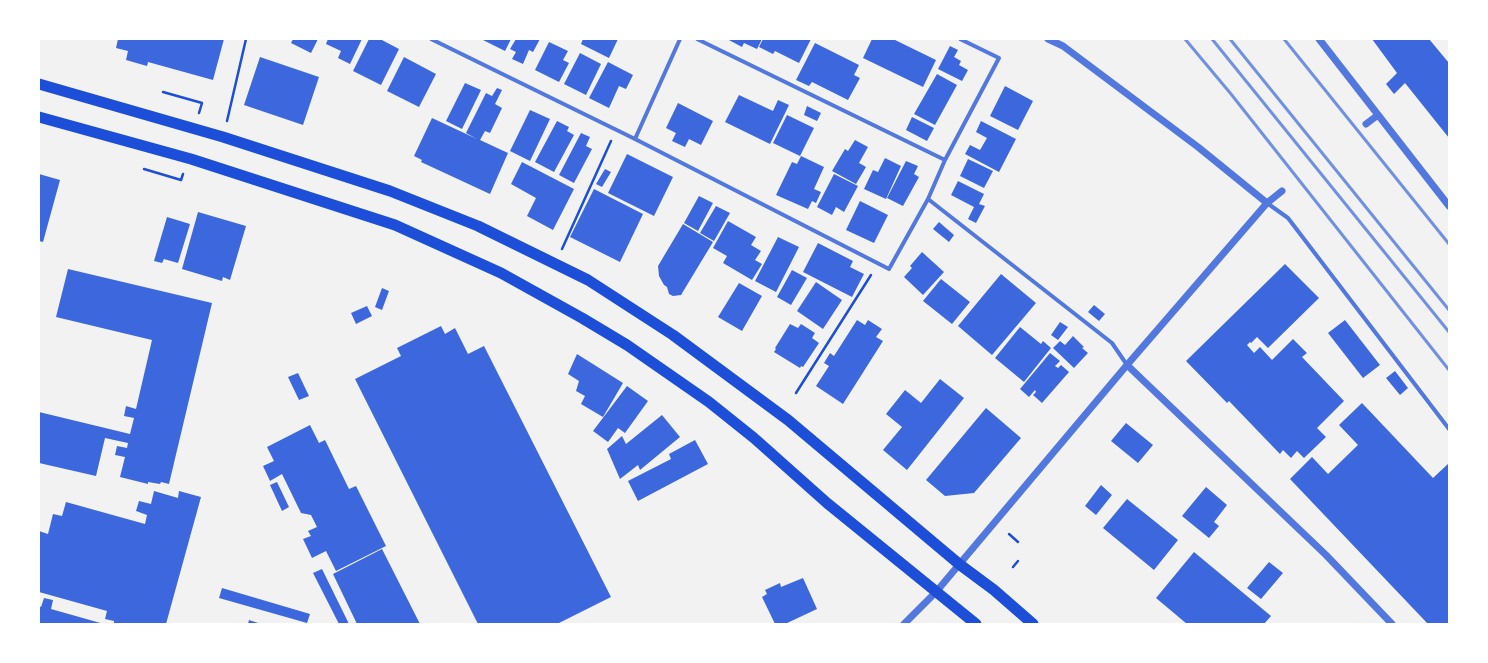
<!DOCTYPE html>
<html>
<head>
<meta charset="utf-8">
<style>
	body { margin:0 }
	#map { position:relative; width:1488px; height:663px; overflow:hidden; background:#f2f2f2; font-family:Arial,sans-serif }
	canvas { display:block }
	.frame { position:absolute; inset:0; border:40px solid #fff; pointer-events:none }
</style>
</head>
<body>
<div id="map">
<canvas width="1488" height="663"></canvas>
<div class="frame"></div>
</div>
<script>
const ctx = document.querySelector('canvas').getContext('2d');
ctx.lineJoin = 'round';
function fill(path, color) { ctx.fillStyle = color; ctx.fill(path, 'evenodd'); }
function stroke(path, color, width, dash) { ctx.strokeStyle = color; ctx.lineWidth = width; ctx.lineCap = dash ? 'butt' : 'round'; ctx.setLineDash(dash || []); ctx.stroke(path); }
fill(new Path2D(`
	M118 39H224L213 80 148 62 147 66 126 60 128 51 116 48Z
	M293 39H318L311 53 291 43Z
	M328 39H362L350 64 338 58 341 51 326 44Z
	M369 39H380L399 49 381 85 353 71Z
	M481 39H511L505 51Z
	M516 39H540L533 52 529 50 523 64 512 59 516 52 510 49Z
	M583 39H618L609 58 581 44Z
	M727 39H762L757 49 744 43 742 47Z
	M763 39H811L799 63 775 51 773 54 759 47Z
	M872 39H893L936 60 923 87 863 58Z
	M1372 39H1429L1449 63V138L1405 83 1394 94 1386 84 1397 73Z
	M549 42 568 51 563 60 569 63 559 82 535 70Z
	M815 43 859 65 854 75 860 78 848 100 812 82 809 86 796 80Z
	M950 46 958 50 954 57 961 61 959 65 968 70 962 81 938 69Z
	M580 53 601 64 586 95 564 84Z
	M260 57 319 77 303 125 244 105Z
	M404 57 436 74 419 107 387 91Z
	M608 62 633 75 626 89 619 86 609 108 589 98Z
	M937 74 957 85 935 125 914 114Z
	M465 83 481 90 462 129 446 121Z
	M1005 86 1033 101 1018 130 990 116Z
	M497 88 502 90 495 104 502 108 490 133 485 131 480 140 508 153 490 194 421 162 422 160 414 156 432 118 477 139 466 133 486 93 492 96Z
	M739 95 773 111 778 100 789 105 770 144 725 122Z
	M678 103 713 121 701 145 689 139 685 147 672 141 676 133 666 128Z
	M807 106 821 113 817 121 804 115Z
	M530 110 550 119 530 161 510 151Z
	M787 115 814 128 800 156 773 143Z
	M912 117 934 128 927 141 906 130Z
	M557 121 569 127 567 131 574 135 554 172 535 162Z
	M981 121 1016 139 999 172 965 154 970 145 980 150 987 138 976 132Z
	M581 133 590 137 586 146 592 149 574 183 559 175Z
	M855 140 868 147 859 163 866 167 856 184 832 171 845 149 848 151Z
	M627 154 673 177 654 216 608 193Z
	M801 156 824 167 814 189 821 192 816 203 812 201 808 209 776 195 792 162 797 164Z
	M885 158 901 166 886 199 864 189 873 170 878 172Z
	M968 159 993 171 984 188 960 176Z
	M906 161 918 166 914 174 919 177 903 206 887 198Z
	M522 162 574 189 553 230 527 216 536 198 511 184Z
	M605 169 611 172 602 187 596 184Z
	M39 174 60 180 43 242 39 241Z
	M834 174 858 186 844 212 836 207 832 215 817 207Z
	M958 181 984 194 979 204 985 206 976 223 968 219 974 207 951 195Z
	M594 189 643 214 620 262 570 237Z
	M699 196 713 203 698 231 684 223Z
	M860 201 888 215 874 243 846 230Z
	M716 206 730 213 714 241 700 233Z
	M198 212 246 226 230 280 223 277 222 281 182 269Z
	M167 217 190 224 178 263 164 259 162 263 154 261Z
	M728 221 756 237 751 245 761 251 755 260 762 264 752 280 723 263 727 256 713 248Z
	M939 222 954 235 949 242 933 229Z
	M683 224 713 242 681 295 673 296 669 294 667 287 664 285 659 276 658 266Z
	M778 237 799 247 776 292 755 281Z
	M818 243 853 261 850 267 864 274 852 297 803 272Z
	M922 252 944 272 923 295 904 277 912 268 910 266Z
	M1285 264 1319 298 1268 348 1257 337 1251 343 1250 342 1247 345 1254 353 1260 347 1272 360 1293 339 1307 353 1302 357 1344 401 1317 428 1326 437 1304 458 1297 451 1291 458 1283 450 1280 454 1229 401 1227 403 1186 361Z
	M68 269 212 303 169 484 161 482 160 484 148 482V484L120 477 125 457 115 455 117 446 127 448 128 443 105 438 96 476 39 463V412L130 434 134 418 124 416 126 406 136 409 152 340 56 317Z
	M792 270 807 278 791 305 777 297Z
	M1001 274 1036 303 992 355 958 326Z
	M941 279 970 302 952 324 923 301Z
	M816 282 842 300 823 329 797 311Z
	M739 283 762 296 742 331 718 317Z
	M382 288 389 291 382 310 375 307Z
	M1094 305 1105 314 1099 321 1088 312Z
	M367 306 372 316 356 324 351 313Z
	M857 320 865 325 868 320 882 329 876 337 883 341 843 404 816 386 829 366 824 363 830 353 834 356Z
	M1345 320 1380 365 1363 378 1328 333Z
	M1060 322 1068 327 1058 340 1051 335Z
	M790 324 798 328 801 324 815 333 812 338 819 343 803 367 801 366 800 368 774 352 776 349 775 348Z
	M441 326 445 334 455 328 468 354 484 346 611 597 557 624H478L355 379 401 356 397 348Z
	M1020 327 1041 344 1043 341 1051 348 1024 382 995 358Z
	M1073 336 1084 347 1082 348 1088 353 1074 368 1053 348 1060 341 1065 345Z
	M1050 353 1060 361 1055 366 1058 368 1061 365 1069 372 1042 403 1033 395 1036 392 1035 390 1029 397 1020 389Z
	M577 354 623 383 603 417 581 404 585 396 576 391 579 381 568 374Z
	M1395 371 1408 388 1400 395 1386 378Z
	M298 373 309 396 299 400 288 377Z
	M940 379 964 398 907 470 883 450 902 427 886 414 905 390 921 403Z
	M627 386 648 401 625 433 618 428 608 442 593 431Z
	M1362 403 1433 478 1449 463V624H1428L1290 479 1312 457 1328 474 1358 445 1339 425Z
	M986 408 1021 438 974 493 945 496 926 480Z
	M662 415 680 437 640 470 638 465 620 479 607 449 622 436 626 444Z
	M1126 423 1153 445 1138 463 1111 441Z
	M310 425 319 443 325 440 349 489 356 486 386 546 336 571 326 551 312 558 303 539 311 536 308 531 317 527 311 515 301 513 282 474 270 481 263 466 274 461 267 447Z
	M695 440 708 464 638 501 628 481 671 459 669 454Z
	M277 482 289 507 282 511 270 485Z
	M1101 485 1112 495 1096 515 1085 506Z
	M1206 487 1227 505 1214 522 1219 526 1209 538 1182 516Z
	M154 491 178 498 179 491 201 497 166 624H114V621L105 619 107 611 39 592V531L48 534 53 514 62 516 66 502 145 524 147 515 136 511 139 501 151 504Z
	M1127 499 1178 540 1154 570 1103 528Z
	M382 549 420 624H357L333 574Z
	M1194 552 1271 616 1264 624H1187L1156 598Z
	M1269 562 1283 573 1261 599 1247 588Z
	M322 569 349 624H339L313 573Z
	M803 578 817 609 785 624H775L762 597 767 594 765 590 780 583 781 587Z
	M222 588 310 614 307 623 219 598Z
	M44 598 53 600 51 609 104 624H39V606L41 607Z
	M249 620 261 624H248Z`), '#3d67dc');
stroke(new Path2D(`
	M163 92 202 103 199 113
	M227 121 246 39
	M144 169 181 180 183 174
	M562 249 611 141
	M796 393 871 275
	M1009 534 1018 542
	M1013 567 1018 561`), '#1d4ed8', 2.5);
stroke(new Path2D(`
	M431 39 635 139 889 269 928 199 945 160 999 58 960 39
	M697 39 945 160
	M635 139 680 39
	M928 199 1112 343 1127 365
	M1267 203 1288 218 1449 429`), '#5277de', 4);
stroke(new Path2D(`
	M1048 39 1063 46 1198 147 1267 203
	M1319 39 1449 206
	M1366 124 1378 115
	M1127 365 1326 555 1392 624
	M904 624 936 592 1127 365 1267 203 1282 191`), '#5277de', 7);
stroke(new Path2D(`
	M39 84 223 137 390 191 478 226 588 280 673 335 788 420 959 564 994 590 1033 624
	M39 117 191 159 395 225 501 273 582 318 627 345 709 402 754 438 827 503 976 624`), '#1d4ed8', 11);
stroke(new Path2D(`
	M1185 39 1231 94 1449 370
	M1212 39 1449 332
	M1230 39 1449 310
	M1284 39 1449 244`), '#7290e2', 3);
</script>
</body>
</html>
